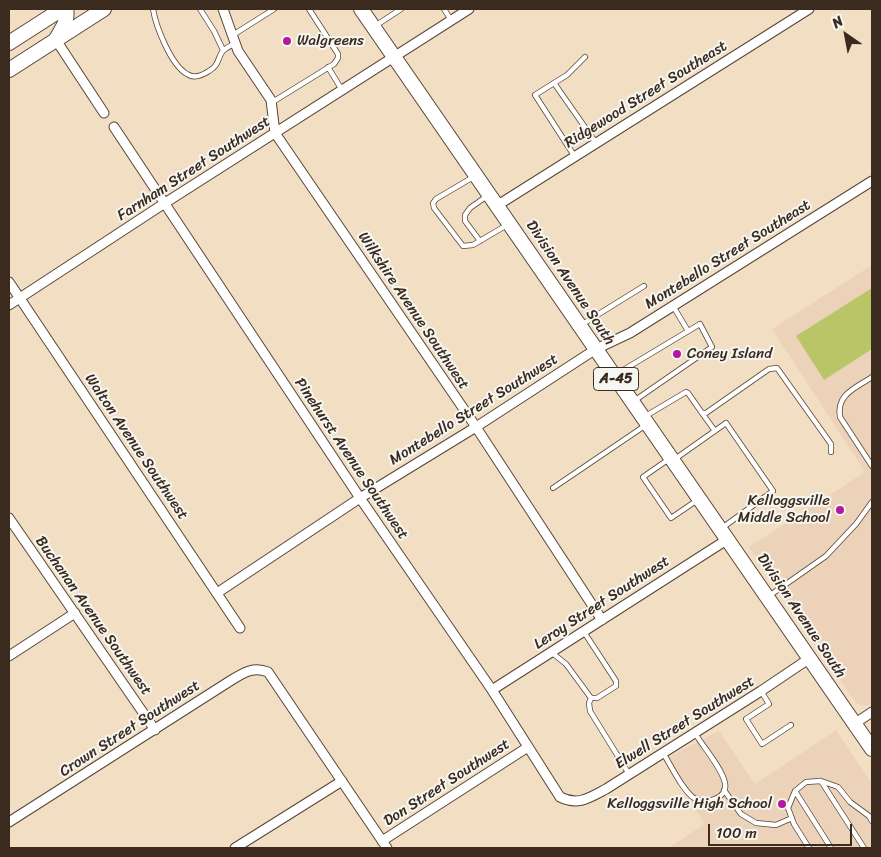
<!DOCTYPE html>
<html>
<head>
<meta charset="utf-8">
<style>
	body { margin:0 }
	#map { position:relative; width:881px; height:857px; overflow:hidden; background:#f2dfc3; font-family:Sriracha,sans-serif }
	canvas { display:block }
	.frame { position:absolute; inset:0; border:10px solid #3b2a1e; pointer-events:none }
	.north { position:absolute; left:821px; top:10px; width:50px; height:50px; -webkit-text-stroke:4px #f6f6f2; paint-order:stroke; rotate:327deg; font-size:14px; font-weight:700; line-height:20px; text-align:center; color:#3b2a1e }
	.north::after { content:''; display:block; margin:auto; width:18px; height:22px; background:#3b2a1e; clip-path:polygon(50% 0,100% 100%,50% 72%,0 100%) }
	.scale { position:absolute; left:708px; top:824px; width:144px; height:22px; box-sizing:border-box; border:2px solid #3b2a1e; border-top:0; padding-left:6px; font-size:15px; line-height:18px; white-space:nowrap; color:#3b2a1e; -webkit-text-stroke:4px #f6f6f2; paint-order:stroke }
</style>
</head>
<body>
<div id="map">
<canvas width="881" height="857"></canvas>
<div class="frame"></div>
<div class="north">N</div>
<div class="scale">100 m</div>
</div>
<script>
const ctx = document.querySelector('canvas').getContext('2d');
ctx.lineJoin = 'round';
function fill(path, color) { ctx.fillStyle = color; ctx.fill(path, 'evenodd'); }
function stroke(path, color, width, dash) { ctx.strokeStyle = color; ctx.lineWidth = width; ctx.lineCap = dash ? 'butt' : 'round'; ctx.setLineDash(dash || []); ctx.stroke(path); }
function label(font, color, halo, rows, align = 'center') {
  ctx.font = font + ' Sriracha,sans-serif'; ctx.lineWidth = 4; ctx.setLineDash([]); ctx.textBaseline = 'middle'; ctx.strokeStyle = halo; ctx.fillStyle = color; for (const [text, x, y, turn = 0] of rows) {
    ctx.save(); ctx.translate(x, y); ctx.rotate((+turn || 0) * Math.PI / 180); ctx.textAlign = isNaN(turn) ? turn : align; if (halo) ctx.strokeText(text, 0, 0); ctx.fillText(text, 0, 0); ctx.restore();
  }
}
fill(new Path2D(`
	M872 265V704L864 706 856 703 749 547 865 472 772 329Z
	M836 730 872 784V848H668L705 824 663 760 719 731 755 784Z`), '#edd2ba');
fill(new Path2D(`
	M872 288V349L824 380 796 336Z`), '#b8c668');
const service = new Path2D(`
	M153 9C156 27 171 65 187 74 194 79 203 75 209 71 219 65 217 60 222 52 225 48 231 46 235 43
	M200 9 214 31 223 50
	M444 9 451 20
	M375 26 401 9
	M233 35 274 9
	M328 67 342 90
	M554 83 567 75 585 57
	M271 103 334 64 338 58V54L309 9
	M575 157 535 95 554 83 596 143
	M475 176 436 199 433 203 434 208 463 246 473 245 507 225
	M480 241 465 221V215L470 208 487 196
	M673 306 688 331
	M581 325 644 286
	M615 375 700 324 712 347 634 401
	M872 377C856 388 836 394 840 417L872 466
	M702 413 715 431
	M644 417 686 392 688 393 702 413H706L769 369 777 368 831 444V452
	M669 459 643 477 671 518 699 499
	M675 459 726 423 773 491 722 528
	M553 488 646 425
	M769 596 826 556 856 524 872 502
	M551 652 566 664 591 698H597L616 686V681L584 632
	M761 691 769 704 746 719 762 744 791 725
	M591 698 589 703 590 711 629 774
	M663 753C671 765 682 790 694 798 705 805 728 799 725 783 722 768 703 747 695 733
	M821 781 864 848
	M724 790 741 814 756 823 776 825 792 818
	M795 791 831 848
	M809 848 794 824 788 808 795 791 806 782 821 781 838 787 850 802 869 816 872 821`);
const minor = new Path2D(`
	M223 9 238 51 271 100 275 133 476 427 602 620
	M56 40 104 113
	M114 127 360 498 492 690 560 797C578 806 589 798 606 789L761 691 810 658
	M498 205 809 9
	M9 282 240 628
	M9 305 165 203 469 9
	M9 518 155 730
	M217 593 360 498 476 427 596 349 630 333 872 181
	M9 656 75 613
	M492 690 728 539
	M854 724 872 712
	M9 822 230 681C243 673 253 666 268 672L387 848
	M382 841 528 747
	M235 848 342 781`);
const primary = new Path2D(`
	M361 9 872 749
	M56 39C61 30 69 20 66 9
	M9 43 62 9
	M9 70 104 9`);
stroke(service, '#564537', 6);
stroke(minor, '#564537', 11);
stroke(primary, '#564537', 16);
stroke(service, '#fff', 4.5);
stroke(minor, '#fff', 9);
stroke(primary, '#fff', 14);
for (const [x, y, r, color] of [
	[287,41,5,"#b5179e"],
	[677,354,5,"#b5179e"],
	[840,510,5,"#b5179e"],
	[782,804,5,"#b5179e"]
]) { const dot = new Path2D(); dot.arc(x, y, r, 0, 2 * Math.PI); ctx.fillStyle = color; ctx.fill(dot); stroke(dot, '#f6f6f2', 2); }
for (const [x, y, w] of [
	[616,379,45]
]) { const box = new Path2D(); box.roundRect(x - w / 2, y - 11.5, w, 23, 4); ctx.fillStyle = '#f6f6f2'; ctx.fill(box); stroke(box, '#3b2a1e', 1); }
label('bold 14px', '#3b2a1e', null, [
	["A-45",616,379]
]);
label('15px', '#3b2a1e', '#f6f6f2', [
	["Walgreens",297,41],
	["Coney Island",687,354],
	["Kelloggsville",830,501,"right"],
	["Middle School",830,518,"right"],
	["Kelloggsville High School",772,804,"right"]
], 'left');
label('15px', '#3b2a1e', '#f6f6f2', [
	["Ridgewood Street Southeast",646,95,-32],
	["Farnham Street Southwest",194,169,-33],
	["Montebello Street Southeast",728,255,-32],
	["Division Avenue South",570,283,56],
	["Wilkshire Avenue Southwest",413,311,56],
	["Montebello Street Southwest",474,410,-32],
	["Walton Avenue Southwest",136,447,56],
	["Pinehurst Avenue Southwest",351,459,56],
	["Leroy Street Southwest",602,603,-33],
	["Buchanan Avenue Southwest",93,616,55],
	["Division Avenue South",801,616,56],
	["Elwell Street Southwest",685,723,-32],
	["Crown Street Southwest",130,729,-33],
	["Don Street Southwest",447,783,-33]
]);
</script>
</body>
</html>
